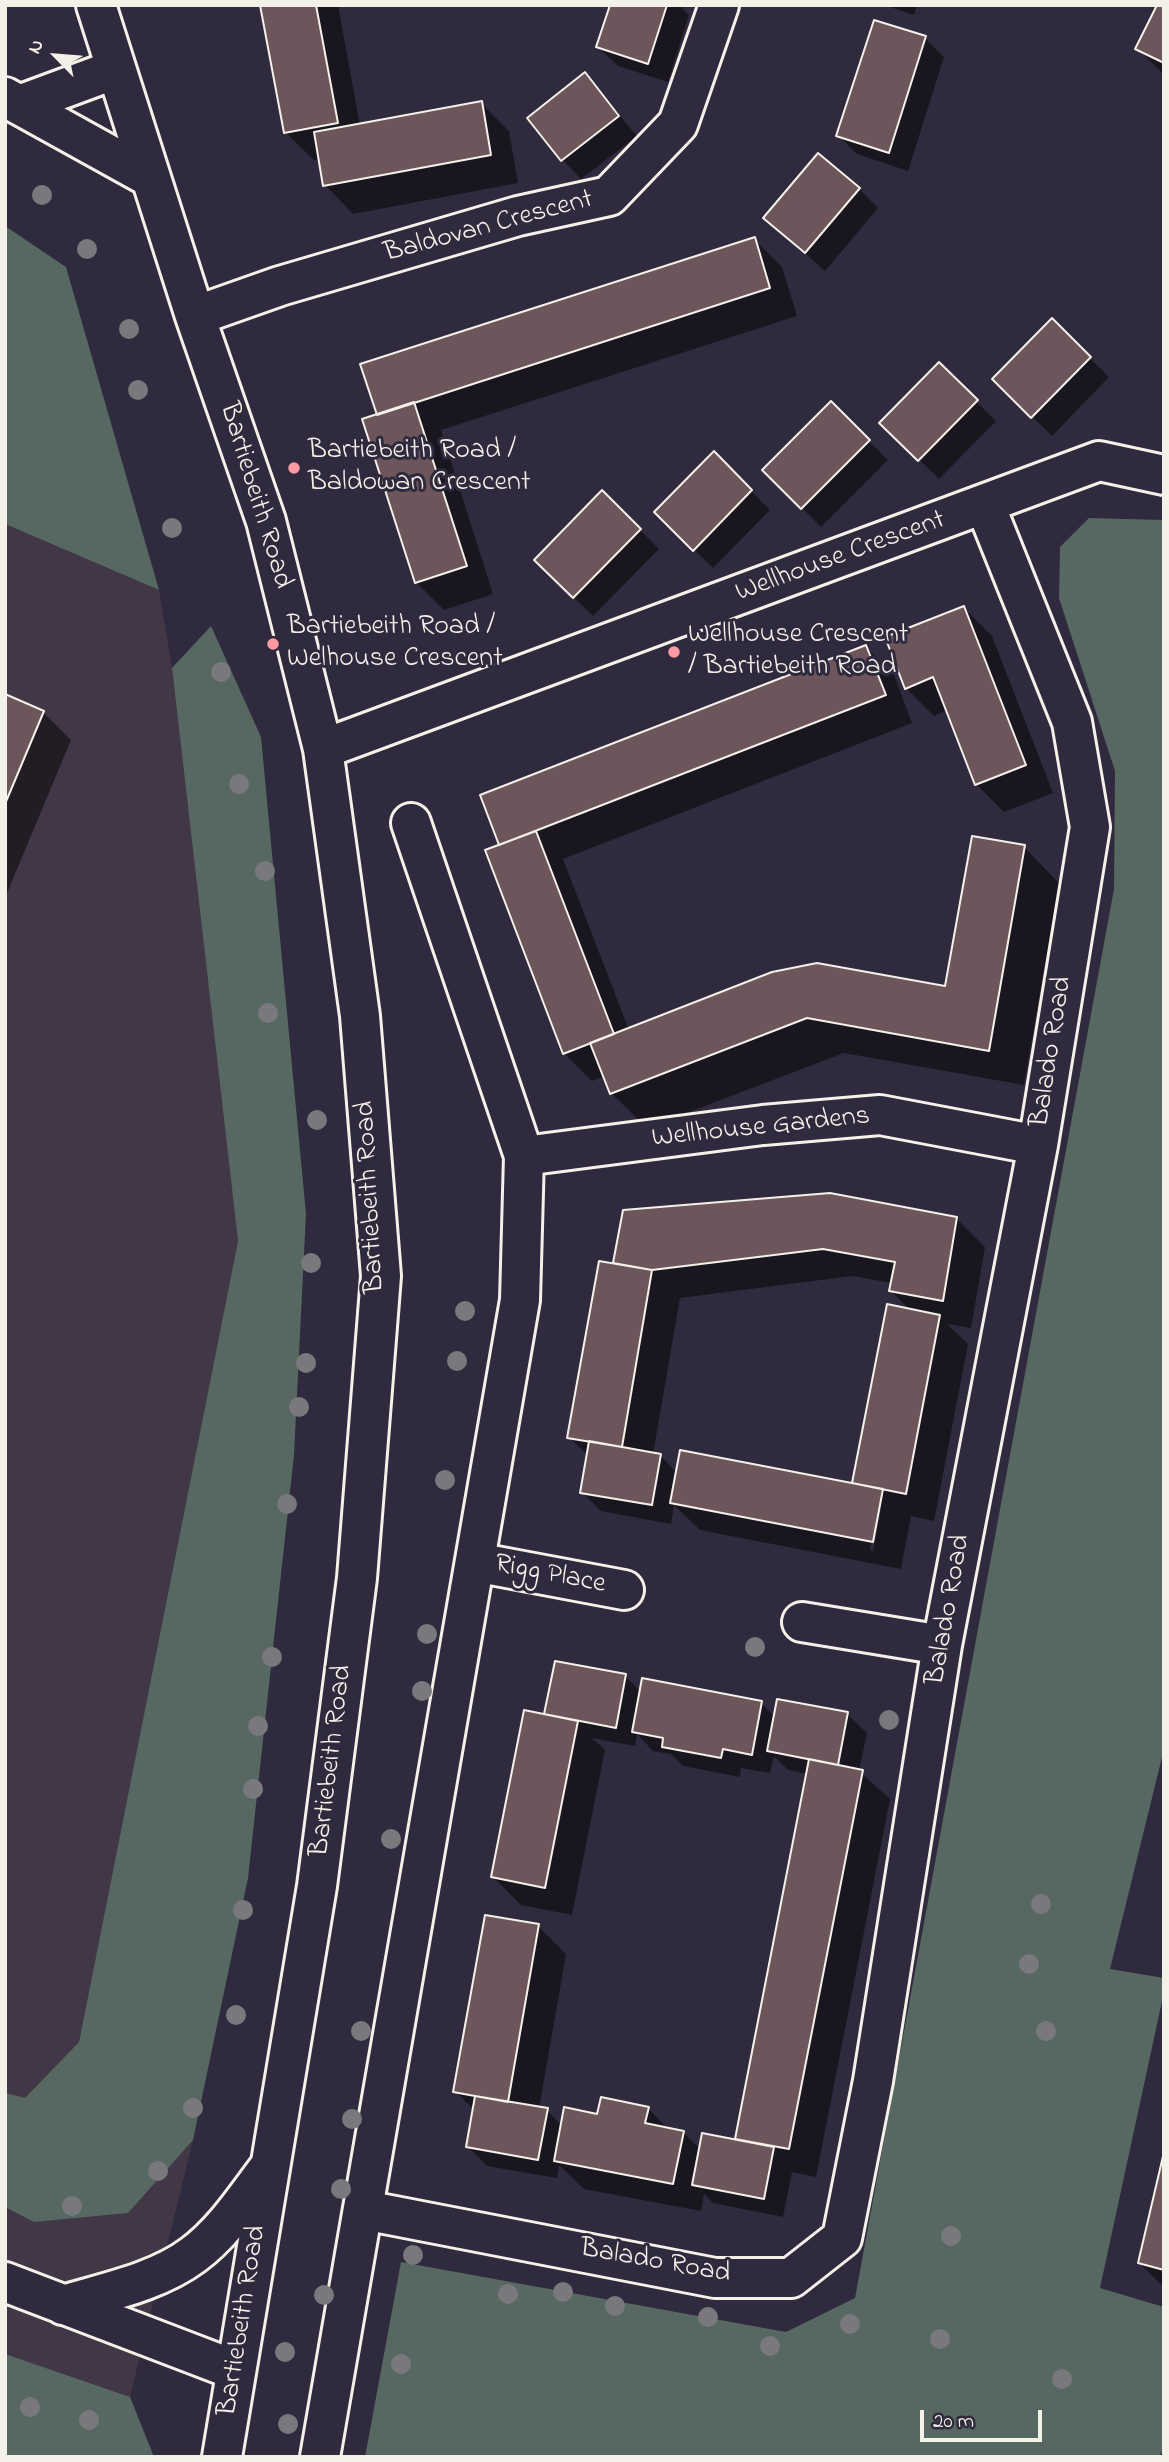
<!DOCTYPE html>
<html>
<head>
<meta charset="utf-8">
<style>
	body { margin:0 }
	#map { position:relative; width:1169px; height:2462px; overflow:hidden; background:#2f2a3d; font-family:"Indie Flower",sans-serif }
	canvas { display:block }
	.frame { position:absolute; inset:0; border:7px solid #f4f1e8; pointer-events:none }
	.north { position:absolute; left:21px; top:21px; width:70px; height:70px; -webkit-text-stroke:5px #2f2a3d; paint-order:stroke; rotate:295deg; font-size:19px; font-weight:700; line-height:28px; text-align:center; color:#f4f1e8 }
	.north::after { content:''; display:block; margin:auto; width:24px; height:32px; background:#f4f1e8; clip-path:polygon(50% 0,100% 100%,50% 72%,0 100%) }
	.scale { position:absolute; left:920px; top:2410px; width:122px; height:32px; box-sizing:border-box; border:4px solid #f4f1e8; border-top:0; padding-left:9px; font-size:21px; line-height:24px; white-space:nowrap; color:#f4f1e8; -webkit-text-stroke:5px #2f2a3d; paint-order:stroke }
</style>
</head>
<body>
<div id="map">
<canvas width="1169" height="2462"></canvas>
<div class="frame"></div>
<div class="north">N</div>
<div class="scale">20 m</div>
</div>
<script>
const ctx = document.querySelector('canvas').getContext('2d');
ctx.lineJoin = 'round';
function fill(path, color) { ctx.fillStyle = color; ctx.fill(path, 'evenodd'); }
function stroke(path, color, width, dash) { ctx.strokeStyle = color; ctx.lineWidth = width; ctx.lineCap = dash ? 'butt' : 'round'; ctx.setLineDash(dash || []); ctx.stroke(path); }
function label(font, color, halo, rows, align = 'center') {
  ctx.font = font + ' "Indie Flower",sans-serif'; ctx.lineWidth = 6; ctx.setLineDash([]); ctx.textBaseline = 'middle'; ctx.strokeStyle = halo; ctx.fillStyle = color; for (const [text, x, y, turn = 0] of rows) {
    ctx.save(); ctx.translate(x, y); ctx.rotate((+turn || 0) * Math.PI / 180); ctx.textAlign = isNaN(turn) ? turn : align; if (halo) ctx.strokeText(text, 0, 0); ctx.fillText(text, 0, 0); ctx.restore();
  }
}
fill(new Path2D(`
	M5 524 159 590 172 668 238 1241 79 2042 26 2098 193 2140 130 2397 154 2457H5Z`), '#413746');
fill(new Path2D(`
	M5 226 66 267 159 590 5 524Z
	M1089 518 1164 520V1749L1110 1969 1164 1978V1992L1100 2288 1164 2307V2447L1159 2457H365L401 2262 786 2332 855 2298 1114 889 1115 771 1059 598 1060 547Z
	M211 626 261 737 306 1214 294 1455 248 1878 193 2140 128 2213 34 2222 5 2207V2093L25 2098 79 2042 238 1241 172 668Z
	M5 2354 130 2397 154 2457H5Z`), '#566861');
fill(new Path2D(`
	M262 5H338L360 126 481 103 509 131 518 183 353 214 325 185 320 159 314 160 285 132Z
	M612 5H679L689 15 668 82 618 66 598 47Z
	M884 5H917L914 15Z
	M1164 5V75L1137 48Z
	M925 38 944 57 908 171 857 154 838 135Z
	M585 75 637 136 581 179 562 159Z
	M859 189 878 208 825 271 766 218Z
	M754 239 782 267 797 316 441 430 493 594 444 610 416 582 364 421Z
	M1052 321 1109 377 1052 436 994 379Z
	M939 365 996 421 939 479 882 423Z
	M831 404 888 460 821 527 765 470Z
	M714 454 770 510 713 568 656 512Z
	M602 492 659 549 593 616 536 560Z
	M964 608 992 636 1053 793 1004 812 976 784 947 710 934 716 906 688Z
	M866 647 894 675 912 723 563 859 629 1030 946 988 1024 847 1059 883 1024 1085 844 1053 647 1128 611 1093 605 1076 592 1081 564 1053 502 846 482 796Z
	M5 696 43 712 71 740 5 898Z
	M625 1211 957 1219 985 1247 971 1328 947 1324 968 1344 934 1521 911 1516 901 1569 700 1530 674 1505 671 1524 601 1511 582 1492 588 1456 569 1437 614 1265ZM852 1276 892 1283 891 1291 911 1311 888 1306 853 1485 677 1473 661 1456 653 1454 680 1298ZM877 1510H881L873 1551 870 1550Z
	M625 1676 641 1692 761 1703 775 1717 847 1714 867 1733 859 1771 890 1799 816 2177 792 2172 783 2217 713 2203 704 2194 701 2211 584 2189 559 2165 557 2178 487 2166 468 2147 474 2110 455 2091 538 1926 566 1954 539 2109 547 2110 562 2126 648 2108 669 2130 683 2132 701 2150 737 2141 808 1774 788 1770 774 1756 770 1773 741 1768 740 1777 683 1766 671 1754 653 1751 637 1734 635 1746 592 1738 605 1750 572 1915 521 1905 493 1877 550 1717 546 1713Z
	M1164 2159V2287L1139 2263Z`), '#0007');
const building = new Path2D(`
	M260 5H316L338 123 284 133Z
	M610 5H667L648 64 596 47Z
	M1157 5H1164V63L1135 49Z
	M874 20 926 36 889 153 836 136Z
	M585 72 619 116 561 161 527 118Z
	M482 101 491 155 323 186 314 132Z
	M818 153 860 188 805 253 763 218Z
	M755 237 770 288 377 415 360 364Z
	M1052 318 1091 357 1031 418 992 379Z
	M939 362 978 400 918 461 879 423Z
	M831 401 870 440 801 509 762 470Z
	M414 402 467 566 415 583 362 419Z
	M714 451 752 490 693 551 654 512Z
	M602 490 641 529 573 598 534 560Z
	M964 606 1026 765 975 785 933 677 905 689 885 637Z
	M866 645 886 695 499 845 480 795Z
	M5 694 44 711 5 804Z
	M536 831 614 1034 563 1054 485 850Z
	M972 836 1025 845 989 1051 807 1018 610 1094 590 1043 772 972 817 963 945 986Z
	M830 1193 957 1217 943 1301 889 1291 895 1262 823 1249 652 1270 613 1263 623 1210Z
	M599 1261 652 1270 622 1447 567 1438Z
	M887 1304 940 1315 906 1494 852 1483Z
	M589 1441 661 1454 652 1505 580 1493Z
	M680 1450 883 1489 873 1542 670 1503Z
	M555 1661 626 1674 616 1728 544 1714Z
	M642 1678 762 1701 752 1755 723 1749 721 1758 662 1747 663 1738 632 1732Z
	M777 1699 848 1712 838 1765 767 1751Z
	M524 1710 578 1721 545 1888 491 1877Z
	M809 1759 863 1770 789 2149 735 2139Z
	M485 1915 539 1924 508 2102 453 2092Z
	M475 2096 548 2108 538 2160 466 2147Z
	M601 2097 649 2107 645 2123 684 2131 673 2184 554 2161 564 2107 597 2114Z
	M702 2133 774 2147 764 2199 692 2185Z
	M1164 2152V2270L1138 2263Z`);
fill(building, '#6c565c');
stroke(building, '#f4f1e8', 2);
const minor = new Path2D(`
	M96 5 195 316 266 521 323 749 360 1016 381 1276 357 1578 317 1886 222 2457
	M5 97 151 178
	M19 105 116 69
	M195 316 280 286 518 216 609 196 678 124 719 5
	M323 749 1099 461 1164 475
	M524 1156 763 1125 880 1115 1038 1145
	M475 1562 624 1590
	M802 1622 942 1645
	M364 2210 715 2278H791L842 2238 873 2081 942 1645 1038 1145 1090 827 1072 722 985 505
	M5 2282 235 2370
	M63 2305C106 2292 157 2282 193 2255 223 2233 245 2199 267 2170
	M320 2457 520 1300 524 1156 411 823`);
stroke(minor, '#f4f1e8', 44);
stroke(minor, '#2f2a3d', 38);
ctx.fillStyle = '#79797d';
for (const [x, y] of [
	[42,195],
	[87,249],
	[129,329],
	[138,390],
	[172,528],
	[221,672],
	[239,784],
	[265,871],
	[268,1013],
	[317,1120],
	[311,1263],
	[465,1311],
	[457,1361],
	[306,1363],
	[299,1407],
	[445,1480],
	[287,1504],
	[427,1634],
	[755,1647],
	[272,1657],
	[422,1691],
	[889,1720],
	[258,1726],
	[253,1789],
	[391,1839],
	[1041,1904],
	[243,1910],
	[1029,1964],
	[236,2015],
	[361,2031],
	[1046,2031],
	[193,2108],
	[352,2119],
	[158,2171],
	[341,2189],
	[72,2206],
	[951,2236],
	[413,2255],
	[563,2292],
	[508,2294],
	[324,2295],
	[615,2306],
	[708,2317],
	[850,2324],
	[940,2339],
	[770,2346],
	[285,2352],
	[401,2364],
	[1062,2379],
	[30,2407],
	[89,2420],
	[288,2424]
]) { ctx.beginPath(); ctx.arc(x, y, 10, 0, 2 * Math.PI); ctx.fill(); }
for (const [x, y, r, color] of [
	[294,468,7,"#ff9aa2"],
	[273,644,7,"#ff9aa2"],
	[674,652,7,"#ff9aa2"]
]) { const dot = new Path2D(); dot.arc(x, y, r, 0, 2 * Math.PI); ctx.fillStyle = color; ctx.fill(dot); stroke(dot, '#2f2a3d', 2.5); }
label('28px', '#f4f1e8', '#2f2a3d', [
	["Baldovan Crescent",489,228,-15],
	["Bartiebeith Road",254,496,73],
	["Wellhouse Crescent",841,558,-20],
	["Balado Road",1053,1052,-81],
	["Wellhouse Gardens",761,1129,-6],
	["Bartiebeith Road",372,1197,-93],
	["Rigg Place",550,1576,11],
	["Balado Road",950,1610,-80],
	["Bartiebeith Road",333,1761,-83],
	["Balado Road",655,2263,10],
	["Bartiebeith Road",244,2321,-81]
]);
label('28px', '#f4f1e8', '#2f2a3d', [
	["Bartiebeith Road /",308,452],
	["Baldowan Crescent",308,484],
	["Bartiebeith Road /",287,628],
	["Welhouse Crescent",287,660],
	["Wellhouse Crescent",688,636],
	["/ Bartiebeith Road",688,668]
], 'left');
</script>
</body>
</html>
